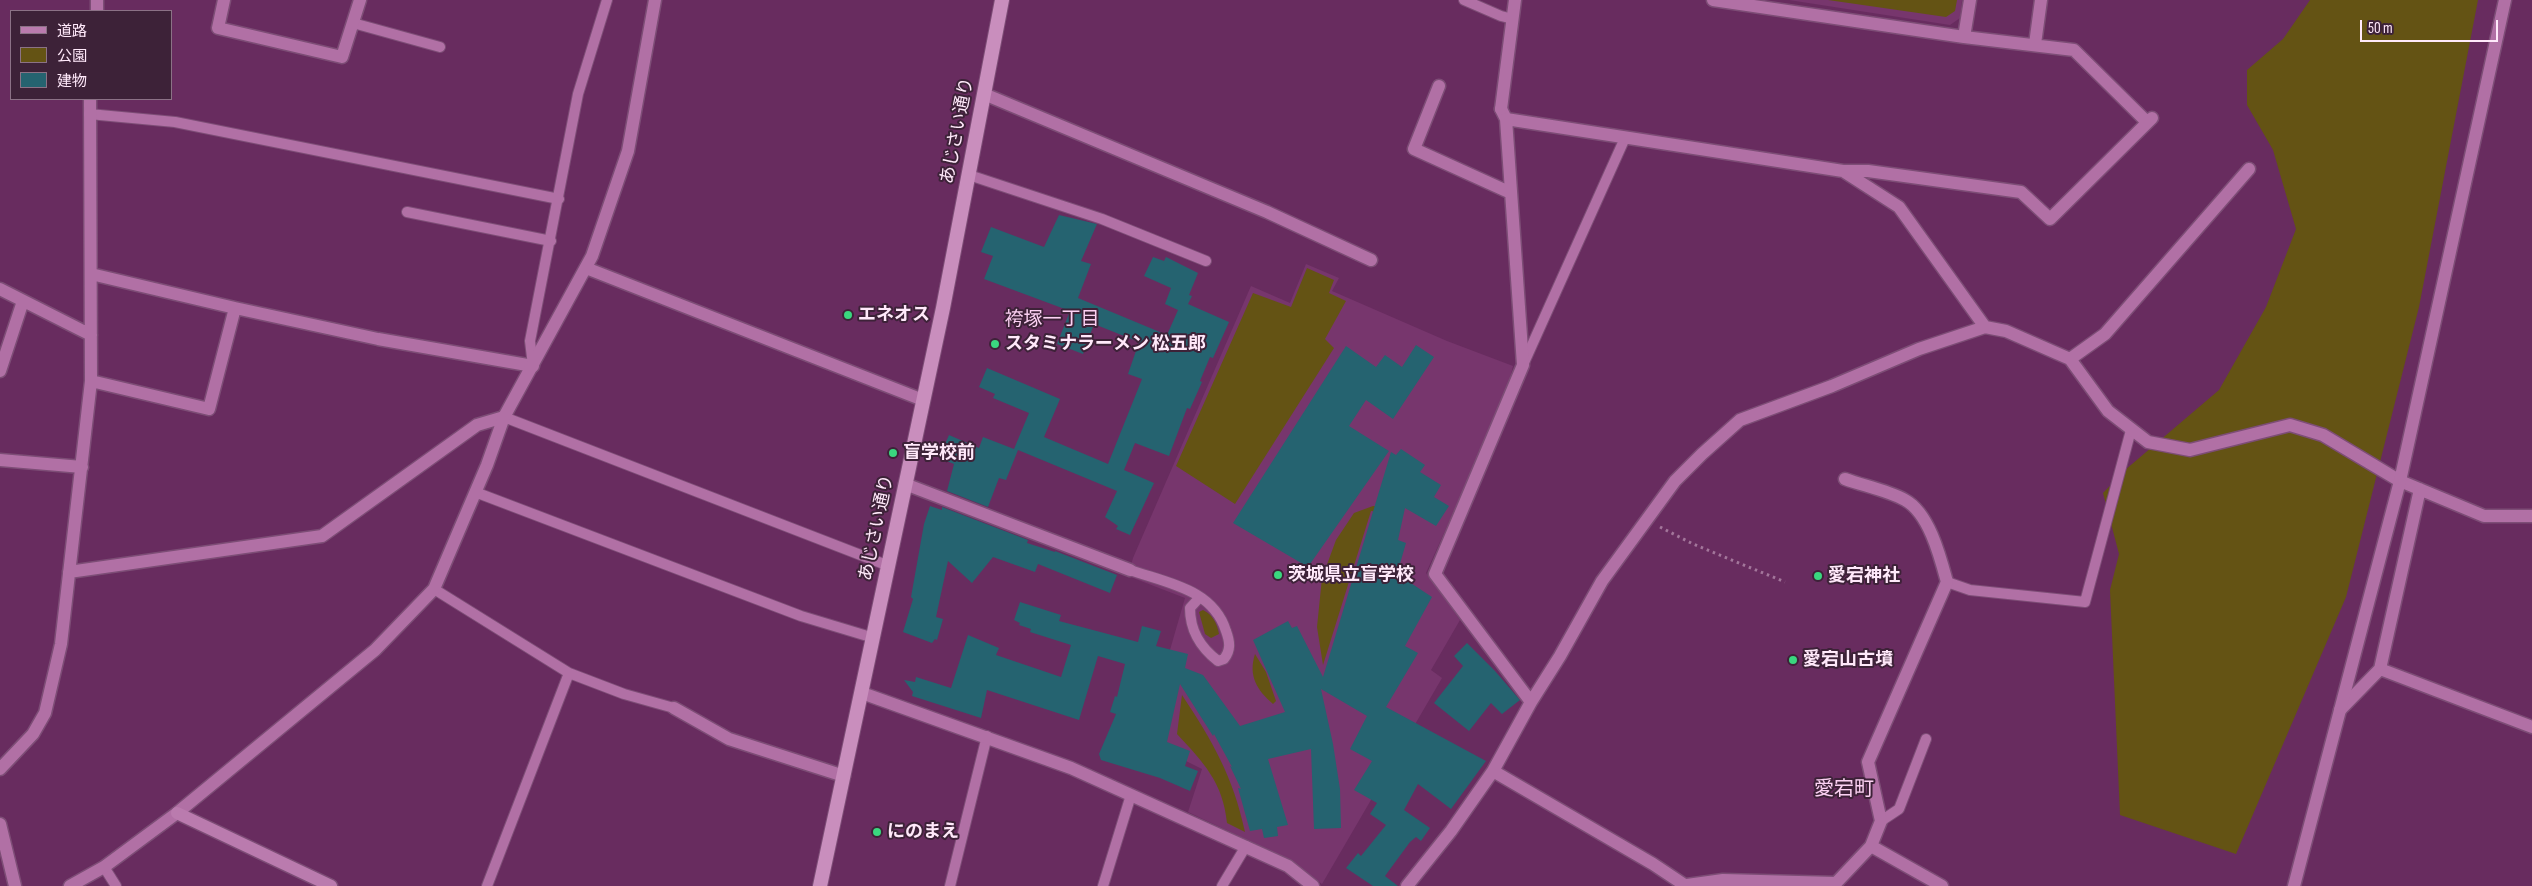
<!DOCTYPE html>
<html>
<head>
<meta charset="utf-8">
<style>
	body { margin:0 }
	#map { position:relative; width:2532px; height:886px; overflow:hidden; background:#682c5f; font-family:"Sofia Sans Condensed","Noto Sans JP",sans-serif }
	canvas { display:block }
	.legend { position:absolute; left:10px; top:10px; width:162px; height:90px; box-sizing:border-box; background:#3d2238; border:1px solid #8b7286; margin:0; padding:6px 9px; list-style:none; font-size:15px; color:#ffe9fa }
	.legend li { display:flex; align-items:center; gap:10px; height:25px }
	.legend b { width:25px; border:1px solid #8b7286 }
	.scale { position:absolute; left:2360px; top:20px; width:138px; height:22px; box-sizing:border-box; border:2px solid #ffe9fa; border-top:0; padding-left:6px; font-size:15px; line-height:18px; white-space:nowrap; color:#ffe9fa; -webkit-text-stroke:4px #3d2238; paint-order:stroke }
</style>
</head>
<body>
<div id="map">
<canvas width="2532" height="886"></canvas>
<ul class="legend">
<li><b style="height:6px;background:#ba7bae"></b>道路</li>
<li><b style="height:14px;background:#645314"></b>公園</li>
<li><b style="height:14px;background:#256370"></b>建物</li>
</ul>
<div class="scale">50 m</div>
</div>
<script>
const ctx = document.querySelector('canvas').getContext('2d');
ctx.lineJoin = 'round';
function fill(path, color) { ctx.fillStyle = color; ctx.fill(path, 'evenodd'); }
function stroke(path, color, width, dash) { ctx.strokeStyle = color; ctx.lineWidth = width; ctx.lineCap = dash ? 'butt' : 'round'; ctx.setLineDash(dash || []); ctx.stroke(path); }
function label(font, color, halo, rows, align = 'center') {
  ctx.font = font + ' "Sofia Sans Condensed","Noto Sans JP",sans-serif'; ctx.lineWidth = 4; ctx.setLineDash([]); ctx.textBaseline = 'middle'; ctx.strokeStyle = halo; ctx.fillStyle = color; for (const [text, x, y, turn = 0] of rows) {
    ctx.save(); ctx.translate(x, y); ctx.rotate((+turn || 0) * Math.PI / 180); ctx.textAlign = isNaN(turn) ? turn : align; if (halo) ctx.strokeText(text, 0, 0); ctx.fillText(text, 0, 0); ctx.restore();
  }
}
fill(new Path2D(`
	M1789 0H1962L1960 18 1950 25Z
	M1306 264 1339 278 1332 291 1447 341 1513 366 1506 395 1426 573 1460 620 1431 670 1442 678 1322 884 1290 860 1188 812 1202 769 1144 740 1185 598 1128 576 1133 558 1251 286 1290 303Z`), '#77366d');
fill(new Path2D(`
	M1828 0H1957L1955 11 1946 17Z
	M2310 0H2478L2419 307 2346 597 2236 854 2120 815 2110 590 2119 554 2103 493 2125 470 2219 390 2266 307 2296 229 2273 150 2247 105V70L2283 39Z
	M1307 268 1334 280 1329 293 1346 301 1325 339 1334 348 1235 504 1176 466 1253 293 1291 307Z
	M1373 506 1386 507 1398 514 1371 511 1323 665 1317 627 1322 578 1336 540 1354 513Z
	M1203 610C1213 615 1217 623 1219 634L1211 638 1205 634 1199 612Z
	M1255 654 1266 672 1276 701 1273 704C1257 690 1248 676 1255 654Z
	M1182 695C1213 742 1233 776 1245 832L1227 823C1223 782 1203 762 1177 734Z`), '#645314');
fill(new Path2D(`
	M1059 215 1097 224 1081 261 1091 264 1078 298 1167 335 1178 310 1165 304 1171 288 1144 276 1153 257 1164 261 1166 257 1198 273 1189 295 1192 296 1188 304 1229 322 1213 358 1210 357 1200 381 1202 382 1190 409 1187 408 1169 456 1135 443 1124 470 1154 483 1130 535 1116 529 1118 526 1105 517 1117 491 1018 450 1006 480 999 478 988 507 947 491 954 464 939 458 949 435 979 448 983 437 1014 449 1029 413 993 398 995 394 979 387 987 368 1060 399 1044 437 1108 464 1142 379 1128 374 1139 342 1094 324 1083 354 1057 344 1070 311 984 279 993 256 981 252 991 227 1044 247Z
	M1416 345 1434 357 1393 419 1366 400 1349 426 1389 451 1308 567 1233 523 1346 346 1376 367 1385 355 1402 367Z
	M1401 449 1425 465 1420 472 1441 485 1434 497 1449 506 1436 526 1405 508 1398 540 1406 543 1397 574 1432 597 1405 646 1418 653 1386 707 1486 761 1451 809 1418 784 1404 810 1430 828 1421 841 1416 837 1410 842 1385 876 1398 886H1373L1346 868 1358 853 1361 856 1386 825 1370 814 1377 803 1354 790 1372 761 1350 749 1367 716 1321 689 1333 744 1340 789 1341 828 1314 829 1311 749 1268 759 1288 825 1277 827 1278 836 1264 838 1262 829 1250 831 1238 788 1241 789 1230 766 1232 767 1214 734 1213 736 1180 684 1167 742 1190 751 1185 766 1198 771 1190 791 1160 778 1101 760 1099 754 1116 714 1110 712 1115 696 1117 697 1125 664 1098 656 1079 720 987 690 981 718 912 696 913 692 904 680 915 682 916 677 951 688 968 635 999 648 996 655 1061 677 1071 645 1030 632 1031 629 1019 625 1020 623 1014 620 1020 602 1061 615 1059 621 1138 642 1142 626 1161 631 1156 646 1188 654 1185 668 1203 675 1240 726 1285 712 1253 640 1288 621 1292 628 1297 626 1323 677 1391 452 1396 455Z
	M930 506 942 510V507L1028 540 1027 543 1055 552V551L1117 575 1110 593 1038 564 1035 572 993 557 972 583 948 561 936 617 943 619 937 640 935 639 932 643 903 632 913 599 911 597 924 524Z
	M1467 643 1495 671 1520 700 1502 714 1491 703 1469 731 1434 703 1463 666 1454 656Z`), '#256370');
const service = new Path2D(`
	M1464 0 1501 16 1513 19
	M353 23 440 47
	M89 114 175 122 559 199
	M969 175 1102 219 1206 261
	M407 212 551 241
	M1523 365 1625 138
	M533 366 530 341 578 94 607 0
	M504 417 889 566
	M475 492 801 616 874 638
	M1130 570C1167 583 1213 589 1226 631 1230 642 1231 650 1224 659L1218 661C1200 647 1190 631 1190 608L1200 597
	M1947 582 1970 590 2085 602 2131 430
	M434 589 569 673 624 694 674 708
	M1881 821 1899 809 1926 739
	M104 867 116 886
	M487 886 569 673
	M950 886 987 736
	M1103 886 1131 795
	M1222 886 1246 846`);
const minor = new Path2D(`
	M224 0 218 28 342 57 360 0
	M1713 0 1964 37 2074 50 2147 122
	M97 11V0
	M1964 37 1970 0
	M2035 44 2041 0
	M1439 86 1414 149 1511 193
	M984 94 1267 212 1371 260
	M1501 109 1506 119 1523 365 1435 574 1531 702
	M1506 119 1843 171 1899 207 1985 327
	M1843 171H1868L2021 192 2050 219 2152 118
	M586 268 923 400
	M91 274 235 308
	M0 289 91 335
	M2070 359 2105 334 2249 169
	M0 371 23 301
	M91 381 209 409 235 308 378 339 533 366
	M0 460 82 467
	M905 484 1130 570
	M69 572 322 536 477 425 504 417
	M2380 669 2532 727
	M862 693 1071 768 1288 866 1313 886
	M674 708 729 739 844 776
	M2340 710 2380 669 2420 489
	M0 769 33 734 45 713 61 644 91 381 90 99
	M1493 771 1653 864 1686 886
	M0 824 15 886
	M1871 846 1942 886
	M1687 885 1723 880 1836 883 1871 846 1881 821 1868 762 1947 582C1940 556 1929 513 1905 500 1887 490 1864 486 1845 479
	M1407 886 1451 831 1493 771 1531 702 1560 656 1602 581 1675 481 1702 454 1740 420 1832 386 1919 349 1985 327 2006 331 2070 359 2108 411 2148 442 2190 450 2290 425 2323 435 2400 481 2484 516H2532`);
const tertiary = new Path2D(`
	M1501 109 1515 0
	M70 886 104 867 177 813 375 650 434 589 487 465 504 417 592 256 628 151 655 0
	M2294 886 2400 481 2505 0`);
const secondary = new Path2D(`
	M177 813 331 886`);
const trunk = new Path2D(`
	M820 886 943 308 1002 0`);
stroke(service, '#7d4d76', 12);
stroke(minor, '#7d4d76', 15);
stroke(tertiary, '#7d4d76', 15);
stroke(secondary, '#7d4d76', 15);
stroke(trunk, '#7d4d76', 16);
stroke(new Path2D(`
	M1660 527 1693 544 1785 582`), '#a3769b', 3, [2.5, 4]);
stroke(service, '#b170a5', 10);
stroke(minor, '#b170a5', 12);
stroke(tertiary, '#b170a5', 12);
stroke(secondary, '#ba7bae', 12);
stroke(trunk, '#c98ebd', 14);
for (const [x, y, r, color] of [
	[848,315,5,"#3ad77f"],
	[995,344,5,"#3ad77f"],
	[893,453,5,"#3ad77f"],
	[1278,575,5,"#3ad77f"],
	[1818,576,5,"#3ad77f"],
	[1793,660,5,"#3ad77f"],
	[877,832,5,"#3ad77f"]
]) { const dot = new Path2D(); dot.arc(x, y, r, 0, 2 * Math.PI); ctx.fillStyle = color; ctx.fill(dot); stroke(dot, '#3d2238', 2); }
label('18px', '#ffe9fa', '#3d2238', [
	["あじさい通り",958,131,-79],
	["あじさい通り",877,528,-78]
]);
label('bold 18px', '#ffe9fa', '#3d2238', [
	["エネオス",858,315],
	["スタミナラーメン 松五郎",1005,344],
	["盲学校前",903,453],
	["茨城県立盲学校",1288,575],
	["愛宕神社",1828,576],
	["愛宕山古墳",1803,660],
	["にのまえ",887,832]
], 'left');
label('19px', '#fcd1f3', '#3d2238', [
	["袴塚一丁目",1052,320]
]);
label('20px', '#fcd1f3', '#3d2238', [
	["愛宕町",1844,790]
]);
</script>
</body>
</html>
